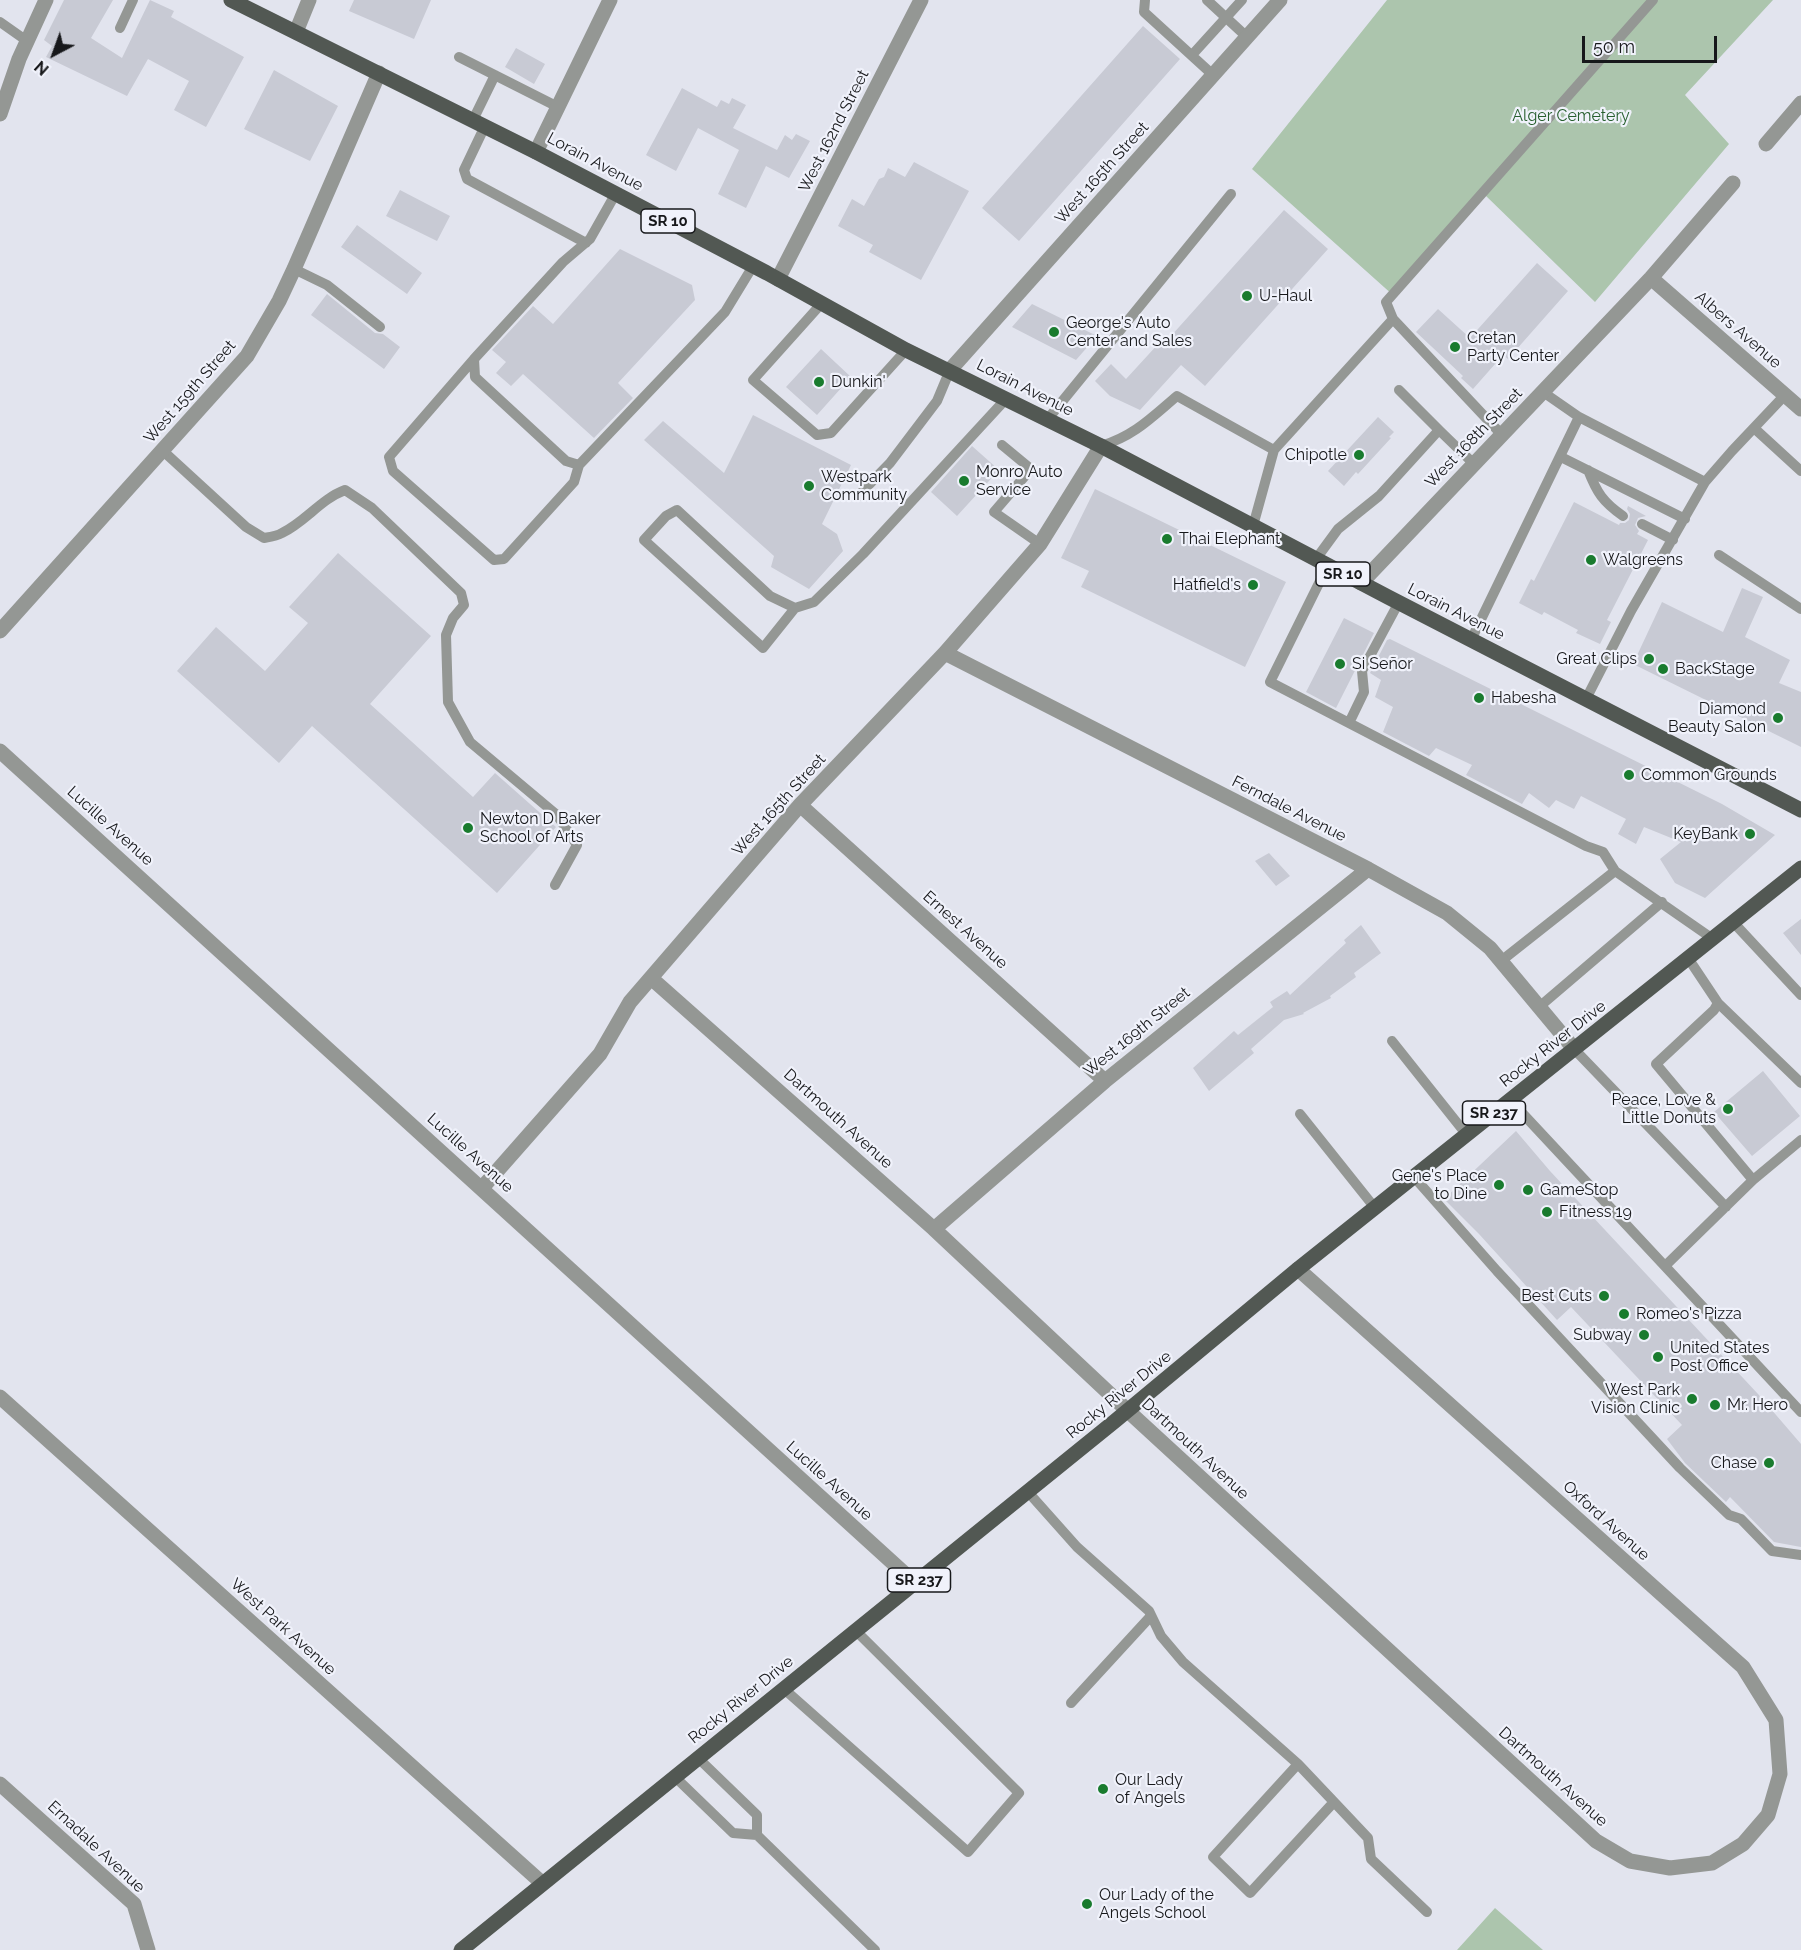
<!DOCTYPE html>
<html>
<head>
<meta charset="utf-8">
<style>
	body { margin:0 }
	#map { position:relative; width:1801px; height:1950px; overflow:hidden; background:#e2e4ee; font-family:Raleway,sans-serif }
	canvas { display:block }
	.north { position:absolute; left:24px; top:24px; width:60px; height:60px; -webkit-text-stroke:4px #f0f2fb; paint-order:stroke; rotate:221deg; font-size:16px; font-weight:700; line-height:24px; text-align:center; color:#17181b }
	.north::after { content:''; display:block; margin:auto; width:21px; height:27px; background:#17181b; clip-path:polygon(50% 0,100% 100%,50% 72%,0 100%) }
	.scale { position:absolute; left:1582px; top:36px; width:135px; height:27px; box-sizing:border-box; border:3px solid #17181b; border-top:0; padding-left:8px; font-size:18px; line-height:21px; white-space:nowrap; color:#17181b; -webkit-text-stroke:4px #f0f2fb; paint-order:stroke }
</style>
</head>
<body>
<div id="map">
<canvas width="1801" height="1950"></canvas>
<div class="north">N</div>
<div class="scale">50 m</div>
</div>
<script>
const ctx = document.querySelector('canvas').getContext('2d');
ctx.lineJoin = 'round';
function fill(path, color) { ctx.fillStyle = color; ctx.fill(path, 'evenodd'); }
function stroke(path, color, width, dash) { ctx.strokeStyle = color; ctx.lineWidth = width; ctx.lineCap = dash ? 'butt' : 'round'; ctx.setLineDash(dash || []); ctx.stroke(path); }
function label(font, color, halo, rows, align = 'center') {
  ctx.font = font + ' Raleway,sans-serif'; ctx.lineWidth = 4.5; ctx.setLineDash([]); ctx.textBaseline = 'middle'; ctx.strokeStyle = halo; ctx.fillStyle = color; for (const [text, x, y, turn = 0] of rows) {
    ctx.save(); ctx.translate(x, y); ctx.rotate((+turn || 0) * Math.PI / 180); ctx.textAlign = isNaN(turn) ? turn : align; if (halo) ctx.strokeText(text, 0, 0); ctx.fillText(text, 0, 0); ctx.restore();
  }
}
fill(new Path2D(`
	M1387 0H1773L1685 95 1729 144 1595 302 1485 195 1394 296 1252 169Z
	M1495 1908 1543 1950H1457Z`), '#acc5ad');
fill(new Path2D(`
	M64 0H113L91 38 122 58 150 0 174 11 171 17 244 57 206 127 174 110 189 81 148 59 127 96 46 57 52 46 44 40Z
	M354 0H431L414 39 349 11Z
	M1143 26 1180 59 1019 241 982 208Z
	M516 48 545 64 534 84 505 67Z
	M274 70 338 106 310 161 244 129Z
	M682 88 717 107 721 100 729 104 732 98 746 105 733 128 777 150 785 135 792 140 796 134 810 141 789 178 766 166 746 208 718 194 739 150 698 128 676 171 646 155Z
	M914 162 969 191 921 280 869 252 873 245 838 226 852 199 864 206 879 179 884 177 888 168 905 177Z
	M400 190 450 216 437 241 386 216Z
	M1284 210 1328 249 1205 386 1181 365 1140 410 1110 396 1095 381 1111 364 1126 379 1159 343 1162 346Z
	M357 225 422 273 407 294 341 247Z
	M620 249 692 285 695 300 618 383 633 398 594 438 523 374 511 386 496 373 506 362 492 350 533 306 553 324Z
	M1537 263 1568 291 1508 359 1503 355 1473 389 1461 378 1463 376 1416 332 1438 309 1470 338Z
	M327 294 375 333 383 334 400 347 384 369 311 315Z
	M1032 304 1097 336 1076 360 1012 327Z
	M821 349 851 377 817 415 786 387Z
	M753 415 851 465 822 524 837 534 843 551 809 589 771 567 774 556 644 440 663 421 724 473Z
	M1378 417 1394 432 1389 437 1391 438 1358 474 1356 472 1344 486 1328 471Z
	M972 446 999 470 957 516 931 492Z
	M1095 489 1286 582 1245 667 1081 587 1089 571 1061 558Z
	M1574 502 1619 525 1620 523H1625L1629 520 1630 514 1627 509 1628 506 1646 516 1638 518 1635 525 1639 531 1637 534 1648 540 1607 620 1611 622 1600 644 1576 633 1578 630 1544 612 1542 615 1519 603 1531 579 1534 581Z
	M338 553 431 636 370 704 473 797 495 773 556 827 497 893 312 726 279 763 177 671 216 627 265 671 308 623 289 607Z
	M1742 588 1763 597 1745 637 1790 660 1779 683 1801 692V747L1633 664 1662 602 1723 632Z
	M1344 618 1374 633 1336 708 1306 692Z
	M1390 639 1722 804 1775 835 1705 898 1675 883 1660 859 1681 842 1644 827 1636 844 1618 834 1626 819 1581 796 1574 809 1556 800 1549 808 1529 793 1522 804 1466 775 1472 765 1436 748 1429 756 1383 732 1393 707 1375 697 1381 680 1370 673 1387 640Z
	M1269 853 1290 876 1276 886 1255 861Z
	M1801 919V955L1783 933Z
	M1361 925 1381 953 1354 973 1356 977 1330 996 1331 998 1303 1013 1304 1014 1284 1020 1251 1049 1254 1053 1209 1091 1193 1068 1234 1031 1238 1035 1273 1007 1270 1002 1287 991 1290 995 1346 943 1344 940Z
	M1763 1071 1800 1116 1752 1156 1714 1112Z
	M1516 1131 1550 1171 1758 1394 1801 1444V1547L1774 1542 1730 1497 1726 1502 1685 1463 1667 1439 1682 1425 1571 1307 1557 1320 1479 1234 1444 1199Z`), '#c8cad4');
stroke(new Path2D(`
	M1145 0 1144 12 1213 75
	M1207 0 1247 37
	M0 22 27 41
	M120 28 133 0
	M1192 55 1242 0
	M459 57 558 107
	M473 120 495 75
	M485 126 464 170 467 179 586 243
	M616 193 590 239 563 262 474 359 475 377 566 461 579 465 725 312 753 266
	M294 269 327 285 380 327
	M822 303 753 380 817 435 831 433 906 350
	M474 359 389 457 393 471 494 560 504 559 574 482 579 465
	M1399 390 1439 430
	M1543 392 1579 417
	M1047 420 1231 194
	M1754 428 1801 471
	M1502 435 1393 319 1386 302 1653 0
	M1002 445 1031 469 994 512 1040 544
	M1101 446C1134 436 1151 418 1177 396L1274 450
	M162 450 246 527 264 538C270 537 277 536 282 533 305 522 321 499 345 490L372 508 461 593 464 605 453 618 446 635 448 702 470 742 557 815 577 845 555 885
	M1561 457 1685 519
	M1588 470C1597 493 1603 502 1623 516
	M1705 482 1732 451 1785 395
	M857 497 890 463 937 401 950 370
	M1642 524 1673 540
	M1253 526 1274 450 1393 319
	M1719 555 1801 609
	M1316 559 1338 529 1379 496 1439 430 1474 464
	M1328 565 1270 682 1586 846 1603 852 1615 871
	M795 608 770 596 677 510 666 516 644 540 763 648 795 608 814 602 863 554 1005 400
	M1471 640 1579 417 1705 482 1631 611 1586 699
	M1349 723 1364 692 1362 671 1399 602
	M1733 922 1801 995
	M1688 958 1718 1003 1714 1010 1656 1064 1753 1180
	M1501 961 1615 871 1713 939
	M1718 1003 1801 1083
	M1539 1007 1662 902
	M1392 1041 1466 1134
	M1575 1050 1726 1207
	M1510 1100 1801 1412
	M1300 1114 1375 1208
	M1414 1177 1497 1271 1680 1468 1729 1515 1741 1519 1772 1551 1801 1555
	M1665 1266 1753 1180 1801 1140
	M1028 1492 1077 1547 1149 1611 1161 1636 1183 1662 1298 1764 1334 1802 1368 1838 1371 1859 1427 1912
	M784 1689 968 1852 1019 1793 856 1631
	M1071 1703 1150 1617
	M1298 1764 1213 1857 1250 1893 1334 1802
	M675 1777 733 1833 757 1835V1815L698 1758
	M757 1835 875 1950`), '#949794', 10);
stroke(new Path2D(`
	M296 32 309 0
	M0 114 19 59 46 0
	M1766 144 1801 103
	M536 152 610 0
	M1651 278 1801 409
	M778 279 921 0
	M950 370 1280 0
	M1361 583 1651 278 1733 183
	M0 631 247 356 279 301 294 269 379 73
	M945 653 1368 869 1447 913 1490 948 1575 1050
	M0 751 915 1583
	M800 805 1105 1081
	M651 978 934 1229 1128 1411 1596 1841 1630 1861 1670 1868 1712 1863 1743 1844 1768 1815 1780 1774 1776 1720 1743 1667 1298 1269
	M482 1188 600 1054 630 1002 800 805 945 653 1040 544 1101 446
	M934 1229 1105 1081 1368 869
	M0 1397 542 1883
	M0 1784 134 1904 148 1950`), '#949794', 15);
stroke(new Path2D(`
	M231 0 536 152 767 273 906 350 1101 446 1388 597 1801 810
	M461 1950 1115 1421 1298 1269 1801 868`), '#525853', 15);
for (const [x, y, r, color] of [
	[1247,296,6,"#197b2e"],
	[1054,332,6,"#197b2e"],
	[1455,347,6,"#197b2e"],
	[819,382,6,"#197b2e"],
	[1359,455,6,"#197b2e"],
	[964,481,6,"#197b2e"],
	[809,486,6,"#197b2e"],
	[1167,539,6,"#197b2e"],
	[1591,560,6,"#197b2e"],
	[1253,585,6,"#197b2e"],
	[1649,659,6,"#197b2e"],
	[1340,664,6,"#197b2e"],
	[1663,669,6,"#197b2e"],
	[1479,698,6,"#197b2e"],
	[1778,718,6,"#197b2e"],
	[1629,775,6,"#197b2e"],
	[468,828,6,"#197b2e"],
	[1750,834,6,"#197b2e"],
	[1728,1109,6,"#197b2e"],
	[1499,1185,6,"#197b2e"],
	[1528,1190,6,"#197b2e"],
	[1547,1212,6,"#197b2e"],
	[1604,1296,6,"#197b2e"],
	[1624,1314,6,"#197b2e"],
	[1644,1335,6,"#197b2e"],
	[1658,1357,6,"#197b2e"],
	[1692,1399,6,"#197b2e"],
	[1715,1405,6,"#197b2e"],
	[1769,1463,6,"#197b2e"],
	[1103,1789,6,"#197b2e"],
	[1087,1904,6,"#197b2e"]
]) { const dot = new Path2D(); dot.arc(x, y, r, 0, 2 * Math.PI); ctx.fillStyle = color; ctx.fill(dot); stroke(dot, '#f0f2fb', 2); }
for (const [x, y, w] of [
	[668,221,54],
	[1343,574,54],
	[1494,1113,63],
	[919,1580,63]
]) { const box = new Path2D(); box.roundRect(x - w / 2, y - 12, w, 24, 4.5); ctx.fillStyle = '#f0f2fb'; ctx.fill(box); stroke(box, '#17181b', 1.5); }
label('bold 15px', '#17181b', null, [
	["SR 10",668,221],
	["SR 10",1343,574],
	["SR 237",1494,1113],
	["SR 237",919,1580]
]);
label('16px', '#275f2e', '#f0f2fb', [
	["Alger Cemetery",1571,116]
]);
label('16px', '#17181b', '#f0f2fb', [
	["West 162nd Street",834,131,-63],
	["Lorain Avenue",595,162,28],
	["West 165th Street",1102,173,-48],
	["Albers Avenue",1738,330,41],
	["Lorain Avenue",1025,388,27],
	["West 159th Street",190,392,-49],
	["West 168th Street",1474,438,-46],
	["Lorain Avenue",1456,612,27],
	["West 165th Street",779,805,-48],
	["Ferndale Avenue",1289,809,27],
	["Lucille Avenue",110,826,42],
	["Ernest Avenue",965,930,42],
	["West 169th Street",1137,1032,-39],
	["Rocky River Drive",1553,1044,-38],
	["Dartmouth Avenue",838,1119,42],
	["Lucille Avenue",470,1153,42],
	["Rocky River Drive",1119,1395,-39],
	["Dartmouth Avenue",1195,1449,43],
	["Lucille Avenue",829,1481,42],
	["Oxford Avenue",1606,1521,42],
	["West Park Avenue",283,1627,42],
	["Rocky River Drive",741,1700,-39],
	["Dartmouth Avenue",1553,1777,42],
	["Ernadale Avenue",96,1847,43]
]);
label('16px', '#17181b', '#f0f2fb', [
	["U-Haul",1259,296],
	["George's Auto",1066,323],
	["Center and Sales",1066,341],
	["Cretan",1467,338],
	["Party Center",1467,356],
	["Dunkin'",831,382],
	["Chipotle",1347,455,"right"],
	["Monro Auto",976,472],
	["Service",976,490],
	["Westpark",821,477],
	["Community",821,495],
	["Thai Elephant",1179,539],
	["Walgreens",1603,560],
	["Hatfield's",1241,585,"right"],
	["Great Clips",1637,659,"right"],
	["Si Señor",1352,664],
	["BackStage",1675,669],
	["Habesha",1491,698],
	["Diamond",1766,709,"right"],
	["Beauty Salon",1766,727,"right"],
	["Common Grounds",1641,775],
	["Newton D Baker",480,819],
	["School of Arts",480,837],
	["KeyBank",1738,834,"right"],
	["Peace, Love &",1716,1100,"right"],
	["Little Donuts",1716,1118,"right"],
	["Gene's Place",1487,1176,"right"],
	["to Dine",1487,1194,"right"],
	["GameStop",1540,1190],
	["Fitness 19",1559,1212],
	["Best Cuts",1592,1296,"right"],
	["Romeo's Pizza",1636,1314],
	["Subway",1632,1335,"right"],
	["United States",1670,1348],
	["Post Office",1670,1366],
	["West Park",1680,1390,"right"],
	["Vision Clinic",1680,1408,"right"],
	["Mr. Hero",1727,1405],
	["Chase",1757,1463,"right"],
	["Our Lady",1115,1780],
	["of Angels",1115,1798],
	["Our Lady of the",1099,1895],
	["Angels School",1099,1913]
], 'left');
</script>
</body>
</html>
